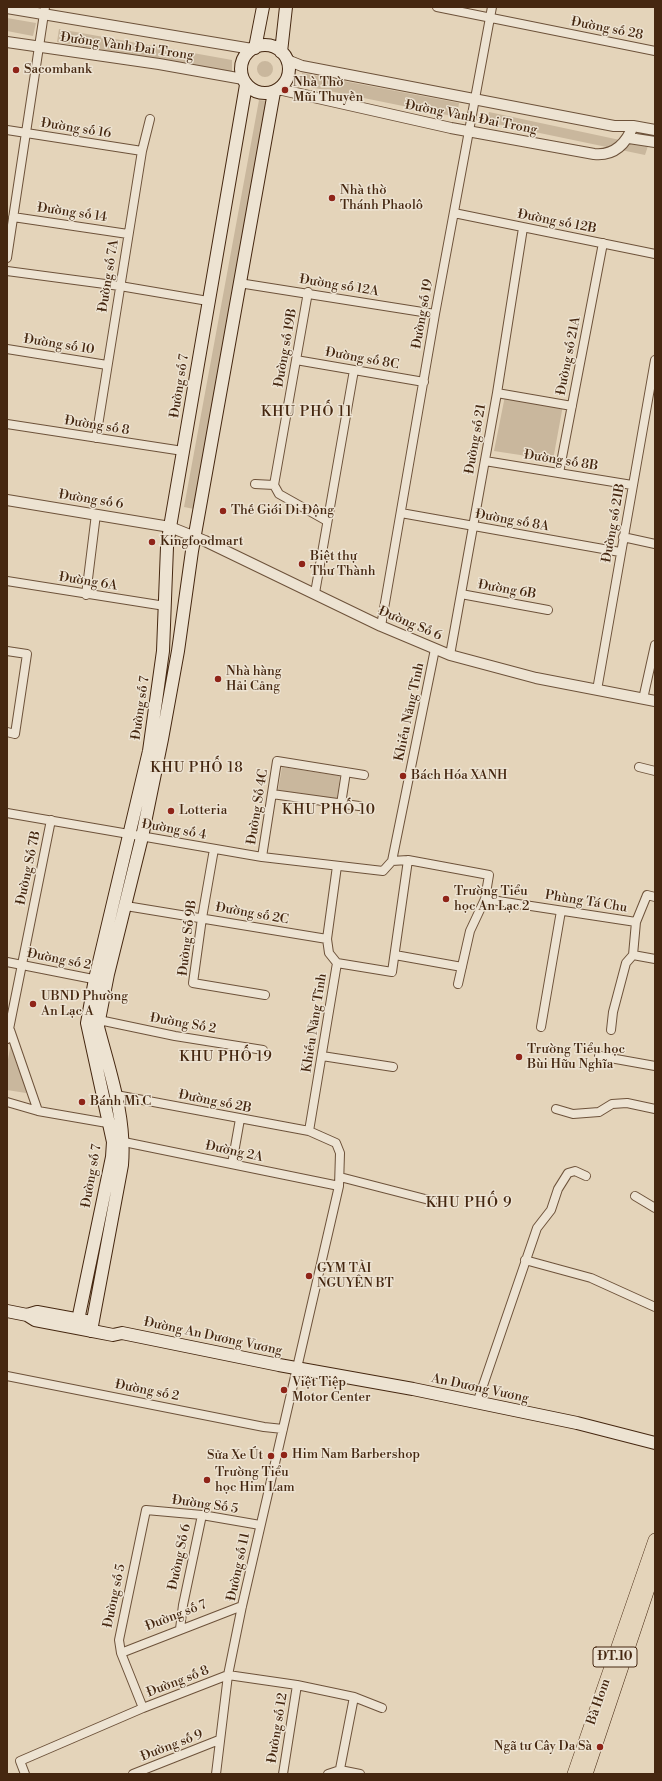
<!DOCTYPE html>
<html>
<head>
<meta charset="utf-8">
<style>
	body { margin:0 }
	#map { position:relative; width:662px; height:1781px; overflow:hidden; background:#e4d4ba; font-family:"Libre Bodoni",serif }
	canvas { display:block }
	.frame { position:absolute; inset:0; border:8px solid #452710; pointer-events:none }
</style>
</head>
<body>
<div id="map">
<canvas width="662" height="1781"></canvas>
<div class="frame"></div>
</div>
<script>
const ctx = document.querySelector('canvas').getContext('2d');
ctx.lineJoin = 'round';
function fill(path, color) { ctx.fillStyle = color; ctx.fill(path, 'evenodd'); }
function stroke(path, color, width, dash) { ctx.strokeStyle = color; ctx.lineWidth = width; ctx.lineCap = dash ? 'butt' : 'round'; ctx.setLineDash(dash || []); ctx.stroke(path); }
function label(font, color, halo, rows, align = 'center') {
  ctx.font = font + ' "Libre Bodoni",serif'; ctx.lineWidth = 3; ctx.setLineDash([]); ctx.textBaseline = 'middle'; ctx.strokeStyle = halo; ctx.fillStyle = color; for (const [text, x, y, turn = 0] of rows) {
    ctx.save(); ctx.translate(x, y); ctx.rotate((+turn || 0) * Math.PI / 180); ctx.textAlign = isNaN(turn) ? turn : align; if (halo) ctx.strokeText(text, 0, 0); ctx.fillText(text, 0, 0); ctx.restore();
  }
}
fill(new Path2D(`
	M7 18 36 23 33 36 7 31Z
	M59 29 232 60V72L57 42Z
	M257 69a8 8 0 1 1 16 0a8 8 0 1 1-16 0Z
	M302 73 459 103 457 117 300 85Z
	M259 100 268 101 194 509 184 507Z
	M489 112 648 146 645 155 487 122Z
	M505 396 563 405 553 460 494 451Z
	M282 767 340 776 337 799 278 790Z
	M11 1043 28 1090 26 1093 7 1090V1065Z`), '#c9b79d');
const minor = new Path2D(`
	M437 7 655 51
	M7 130 142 151
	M454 213 655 254
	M13 217 128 234
	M7 258 45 7
	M7 271 120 286 208 301
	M239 283 435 314
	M308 292 274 485 279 494 327 521
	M7 349 107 365
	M296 360 424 382
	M497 393 572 406
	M7 424 183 451
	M96 438 142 151 150 119
	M485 461 632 485
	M559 473 603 243
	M255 484 274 485
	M401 513 620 552
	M623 537 655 544
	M7 581 165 606
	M315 593 354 370
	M461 594 548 610
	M86 595 96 514
	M381 626 435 314 492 7
	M7 651 27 654 15 734 7 732
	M450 655 497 393 523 228
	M597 690 655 360
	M643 699 655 645
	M639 767 655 771
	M272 794 359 806
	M341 804 346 772
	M7 813 262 857 383 871 392 861 435 649
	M214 849 202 918 193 983 265 995
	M262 857 277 761 364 775
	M392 861 408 860 489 875 485 899 636 922 647 895 655 897
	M126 906 327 939
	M636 922 633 955 655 959
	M395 955 462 967
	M7 962 98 980
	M337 963 392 972 408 860
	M458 984 470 931 485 899
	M99 1020 175 1036 263 1050
	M541 1027 561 911
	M10 1030 38 1111
	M611 1030 613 1012 626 963 633 955
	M7 1039 51 820
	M322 1056 393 1067
	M599 1056 655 1066
	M116 1095 309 1131 336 1143 340 1153 339 1186 242 1606 228 1675 216 1774
	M7 1102 38 1111 113 1124
	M556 1109 573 1114 599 1112 612 1104 627 1103 655 1109
	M309 1131 337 963 329 953 327 939 337 866
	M124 1142 339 1186
	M232 1164 240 1119
	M340 1177 433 1201
	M635 1196 655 1208
	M525 1260 591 1278 655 1307
	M7 1376 264 1427 283 1429
	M477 1403 537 1228 551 1210 558 1189 568 1173 575 1171 586 1176
	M180 1629 183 1605 202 1515
	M121 1653 242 1606
	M143 1708 121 1653 119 1640 146 1510 202 1515 260 1525
	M25 1774 20 1761 143 1708 228 1675 297 1685 354 1697 382 1708
	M133 1774 219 1740
	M283 1774 297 1685
	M328 1774 340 1770 360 1774
	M339 1774 354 1697`);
const tertiary = new Path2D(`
	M7 8 252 49
	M7 42 159 64 243 79
	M287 60 302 66 614 126H633L655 130
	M278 89 451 128 594 154C614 156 626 144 633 126
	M629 138 655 142
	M7 500 170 527 205 541 381 626 450 655 536 678 655 701`);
const secondary = new Path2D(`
	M241 69a24 24 0 1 1 48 0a24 24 0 1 1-48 0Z
	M255 48 263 7
	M281 52 286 7
	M7 1311 27 1315 35 1320 77 1328 113 1335 122 1333 279 1365 413 1389 577 1423 655 1443
	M27 1315 37 1312 86 1321
	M78 1320 112 1157 113 1142 87 1023 95 979 149 751 163 651 167 547 170 527 246 85
	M91 1331 122 1165C126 1117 110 1073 98 1027L99 1020 108 974 142 837 162 739 178 651 192 551 274 92`);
const primary = new Path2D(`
	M574 1774 655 1540
	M586 1774 655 1568`);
stroke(minor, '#6d523a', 10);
stroke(tertiary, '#6d523a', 12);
stroke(secondary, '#452710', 14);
stroke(primary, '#452710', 14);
stroke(minor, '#ede3d2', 8);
stroke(tertiary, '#ede3d2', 10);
stroke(secondary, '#ede3d2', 12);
stroke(primary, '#e4d4ba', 13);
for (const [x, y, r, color] of [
	[16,70,4,"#8f2418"],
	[285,90,4,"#8f2418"],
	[332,198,4,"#8f2418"],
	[223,511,4,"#8f2418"],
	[152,542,4,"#8f2418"],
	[302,564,4,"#8f2418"],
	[218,679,4,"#8f2418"],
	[403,776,4,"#8f2418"],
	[171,811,4,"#8f2418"],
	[446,899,4,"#8f2418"],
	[33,1004,4,"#8f2418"],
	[519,1057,4,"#8f2418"],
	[82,1102,4,"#8f2418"],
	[309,1276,4,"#8f2418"],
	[284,1390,4,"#8f2418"],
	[284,1455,4,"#8f2418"],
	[271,1456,4,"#8f2418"],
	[207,1480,4,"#8f2418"],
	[600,1747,4,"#8f2418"]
]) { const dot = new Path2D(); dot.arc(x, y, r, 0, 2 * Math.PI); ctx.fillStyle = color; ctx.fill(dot); stroke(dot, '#ede3d2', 1.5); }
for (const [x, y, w] of [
	[615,1657,44]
]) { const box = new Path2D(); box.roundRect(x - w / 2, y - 10, w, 20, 3); ctx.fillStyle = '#ede3d2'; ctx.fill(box); stroke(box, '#452710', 1); }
label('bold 12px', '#452710', null, [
	["ĐT.10",615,1657]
]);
label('13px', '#452710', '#ede3d2', [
	["Đường số 28",607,29,11],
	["Đường Vành Đai Trong",127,47,8],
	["Đường Vành Đai Trong",471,118,11],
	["Đường số 16",76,129,9],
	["Đường số 14",72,213,8],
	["Đường số 12B",557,222,11],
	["Đường số 7A",109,276,-81],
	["Đường số 12A",339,286,9],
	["Đường số 19",423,314,-80],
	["Đường số 10",59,345,9],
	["Đường số 19B",286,348,-80],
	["Đường số 21A",569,356,-79],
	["Đường số 8C",362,359,10],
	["Đường số 7",180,386,-81],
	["Đường số 8",97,426,9],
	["Đường số 21",476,439,-80],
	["Đường số 8B",561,461,9],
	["Đường số 6",91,500,9],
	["Đường số 8A",512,521,10],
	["Đường số 21B",614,523,-80],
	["Đường 6A",88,582,9],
	["Đường 6B",507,590,10],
	["Đường Số 6",410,624,23],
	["Đường số 7",141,708,-82],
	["Khiếu Năng Tĩnh",410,712,-78],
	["Đường Số 4C",258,807,-81],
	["Đường số 4",174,830,10],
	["Đường Số 7B",29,868,-78],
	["Phùng Tá Chu",586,902,9],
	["Đường số 2C",252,914,10],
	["Đường Số 9B",188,938,-83],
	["Đường số 2",59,960,11],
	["Khiếu Năng Tĩnh",315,1023,-81],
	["Đường Số 2",183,1024,10],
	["Đường số 2B",215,1102,11],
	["Đường 2A",234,1152,12],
	["Đường số 7",92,1176,-80],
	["Đường An Dương Vương",213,1337,12],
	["An Dương Vương",480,1389,12],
	["Đường số 2",147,1391,11],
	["Đường Số 5",205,1505,8],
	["Đường Số 6",180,1557,-78],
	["Đường số 11",239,1567,-78],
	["Đường số 5",115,1596,-78],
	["Đường số 7",176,1616,-21],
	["Đường số 8",178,1682,-21],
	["Bà Hom",599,1702,-71],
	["Đường số 12",278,1728,-81],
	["Đường số 9",172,1746,-21]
]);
label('13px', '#452710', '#ede3d2', [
	["Sacombank",24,70],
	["Nhà Thờ",293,83],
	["Mũi Thuyền",293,98],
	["Nhà thờ",340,191],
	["Thánh Phaolô",340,206],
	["Thế Giới Di Động",231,511],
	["Kingfoodmart",160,542],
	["Biệt thự",310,557],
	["Thư Thành",310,572],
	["Nhà hàng",226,672],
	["Hải Cảng",226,687],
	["Bách Hóa XANH",411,776],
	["Lotteria",179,811],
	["Trường Tiểu",454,892],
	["học An Lạc 2",454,907],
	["UBND Phường",41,997],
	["An Lạc A",41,1012],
	["Trường Tiểu học",527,1050],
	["Bùi Hữu Nghĩa",527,1065],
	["Bánh Mì C",90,1102],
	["GYM TÀI",317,1269],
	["NGUYÊN BT",317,1284],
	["Việt Tiệp",292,1383],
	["Motor Center",292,1398],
	["Him Nam Barbershop",292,1455],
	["Sửa Xe Út",263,1456,"right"],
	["Trường Tiểu",215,1473],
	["học Him Lam",215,1488],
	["Ngã tư Cây Da Sà",592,1747,"right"]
], 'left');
ctx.letterSpacing = '1px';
label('14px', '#452710', '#ede3d2', [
	["KHU PHỐ 11",307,413],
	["KHU PHỐ 18",197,769],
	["KHU PHỐ 10",329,811],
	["KHU PHỐ 19",226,1058],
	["KHU PHỐ 9",469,1204]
]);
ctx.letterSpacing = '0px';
</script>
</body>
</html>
